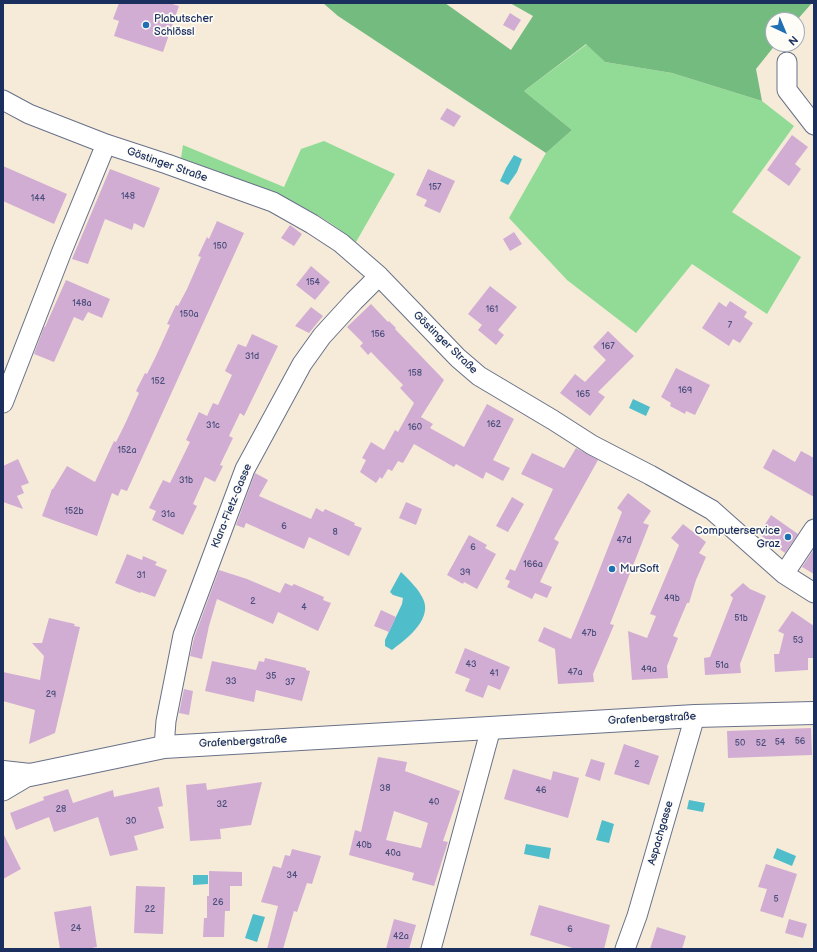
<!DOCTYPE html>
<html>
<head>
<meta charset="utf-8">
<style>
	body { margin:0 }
	#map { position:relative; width:817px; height:952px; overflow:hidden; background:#f6ebd8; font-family:"Balsamiq Sans",sans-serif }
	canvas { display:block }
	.frame { position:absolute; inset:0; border:4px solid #1b2f5e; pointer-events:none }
	.north { position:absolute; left:765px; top:12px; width:40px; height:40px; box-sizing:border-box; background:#fdfcf7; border:1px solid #a3aaba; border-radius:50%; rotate:136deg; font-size:11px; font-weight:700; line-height:16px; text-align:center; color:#1b2f5e }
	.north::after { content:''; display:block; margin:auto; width:14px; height:18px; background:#1f6fb2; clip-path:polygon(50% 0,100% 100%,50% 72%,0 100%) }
</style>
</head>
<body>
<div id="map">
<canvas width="817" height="952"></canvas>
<div class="frame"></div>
<div class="north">N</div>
</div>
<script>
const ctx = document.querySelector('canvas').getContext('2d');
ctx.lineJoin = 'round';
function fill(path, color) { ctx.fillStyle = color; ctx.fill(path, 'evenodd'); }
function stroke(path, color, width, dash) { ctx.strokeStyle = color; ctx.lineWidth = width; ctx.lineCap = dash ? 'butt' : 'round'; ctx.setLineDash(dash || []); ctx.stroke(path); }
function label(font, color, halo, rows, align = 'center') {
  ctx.font = font + ' "Balsamiq Sans",sans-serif'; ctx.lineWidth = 3.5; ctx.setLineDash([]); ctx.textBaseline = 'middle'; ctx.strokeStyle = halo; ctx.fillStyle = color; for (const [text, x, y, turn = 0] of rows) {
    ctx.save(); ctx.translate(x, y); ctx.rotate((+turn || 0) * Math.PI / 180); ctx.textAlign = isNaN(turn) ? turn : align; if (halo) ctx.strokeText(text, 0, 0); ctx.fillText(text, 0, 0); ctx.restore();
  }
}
fill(new Path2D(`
	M587 44 605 62 672 73 762 101 794 126 732 212 801 257 767 314 692 264 636 333 567 280 509 218 546 153 572 130 524 91Z
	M324 141 395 174 356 242C306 200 241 180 181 158L183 145 284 187 301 149Z`), '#91db96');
fill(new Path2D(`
	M323 3H445L511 50 533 16 510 3H812L797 20H773V44H776L756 69 762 101 672 73 605 62 586 44 524 91 572 130 546 153 338 16Z`), '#74bb7f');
fill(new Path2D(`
	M514 155 522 159 517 172 508 185 500 181 506 168Z
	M633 399 650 407 646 416 629 408Z
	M401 572C409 580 420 590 424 601 431 621 405 640 392 650L385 646V640L402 604 403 598 393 595 390 592Z
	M689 800 705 803 703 812 687 809Z
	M602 820 614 824 609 843 596 840Z
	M526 844 551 848 549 859 524 854Z
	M777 848 796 856 792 866 773 858Z
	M193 875H208V884L193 885Z
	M253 914 265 917 257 942 245 938Z`), '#50bdca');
fill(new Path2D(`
	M119 3H169L179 6 163 52 114 36 119 21 113 19Z
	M510 13 521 20 514 31 503 25Z
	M447 108 461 116 454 127 440 119Z
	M792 135 808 147 795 164 801 169 789 186 767 170Z
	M3 166 67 194 54 224 3 201Z
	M110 169 160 188 144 228 134 223 132 230 105 219 88 264 72 259Z
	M428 169 455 181 440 213 424 206 427 200 416 195Z
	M217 221 244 233 127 491 121 489 118 496 112 493 97 536 42 516 52 489H53L67 466 95 482 114 441 116 442 125 424 139 393 136 391 145 373 147 374 156 356 170 325 167 324 176 305 178 306 187 289 201 257 198 256 207 237 209 239Z
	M290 225 302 234 294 246 281 238Z
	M514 232 522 244 510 251 503 239Z
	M311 266 330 282 315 300 296 285Z
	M66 280 110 299 102 318 88 312 83 321 74 317 54 362 34 354 44 327H45Z
	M490 286 517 307 498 330 504 335 496 345 478 330 482 325 468 314Z
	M730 301 747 312 744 317 753 323 740 343 733 339 729 346 702 328 719 302 726 307Z
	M371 304 388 322 389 321 396 328 395 329 444 380 421 417 433 424 430 428 464 447 487 404 514 419 493 460 510 468 503 481 486 472 483 479 456 464 454 467 414 444 403 463 398 461 392 471 388 469 382 479 380 477 376 483 360 472 366 460 362 458 371 442 384 450 395 430 398 432 414 403 400 388 403 385 371 352 368 355 360 346 363 343 347 327Z
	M311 307 323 316 309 333 295 326Z
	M608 331 634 356 598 392 605 397 590 416 560 393 575 374 585 382 606 360 593 347Z
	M252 334 278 346 244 416 240 413 229 436 233 438 220 465 223 466 215 482 205 477 193 504 197 506 183 535 152 520 156 511 149 508 163 480 170 483 190 442 186 440 199 412 207 416 213 403 218 405 232 375 225 371 238 344 246 347Z
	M676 368 710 385 695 415 686 411 685 414 670 406 671 403 661 397Z
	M576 448 598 460 554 539 559 542 540 582 552 587 547 598 535 593 532 599 507 587 510 581 505 579 510 569 515 571 553 489 521 474 532 453 564 468Z
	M773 449 795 462 801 451 814 458V497L763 468Z
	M18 459 29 483 21 486 24 493 17 496 23 509 3 502V466Z
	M255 473 268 480 259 496 311 519 316 508 323 512 325 509 355 523 354 525 362 528 349 556 309 537 304 549 246 523 244 528 236 525Z
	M628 493 651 511 643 523 649 525 610 624 614 625 593 674 594 682 558 684 555 649 538 641 544 627 571 639 593 586 622 512 617 508Z
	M512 497 524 504 508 532 496 526Z
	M406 502 422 509 416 525 399 518Z
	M771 515 798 534 785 553 759 534Z
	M683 524 706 542 699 553 706 557 696 580 689 603H687L673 636 678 638 667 666 668 678 632 680 628 631 647 638 656 616 650 614 679 545 671 538Z
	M469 535 487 545 485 548 496 554 477 589 464 582 463 584 447 575Z
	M814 549V574L802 567Z
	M127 554 142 560 143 556 157 562 155 565 167 570 155 597 141 592 140 593 115 583Z
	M219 570 247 579 280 593 285 583 292 586 294 584 324 597 323 600 331 603 318 631 278 612 273 624 217 599 209 626 202 659 190 656 194 638Z
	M743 583 750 589 766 596 740 664 741 673 705 675 704 658 710 657 733 598 730 595Z
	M381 610 396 617 389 632 374 626Z
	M792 611 814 626V658H808V670L775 672 774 654H779L784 634 778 631Z
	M49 618 75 624 74 626 80 627 55 733 29 744 35 710 3 701V672L40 680 44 656 32 643H42Z
	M465 648 510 667 500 690 488 685 483 698 465 691 470 679 455 673Z
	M265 658 306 668V670L310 671 302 701 256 690 254 702 205 691 212 661 256 670 259 661 264 662Z
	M184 689 193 691 189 715 179 713Z
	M811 728 812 755 728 758 727 731Z
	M624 744 659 756 649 785 614 774Z
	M378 757 407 762 405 771 460 791 443 841 448 842 434 886 412 880 414 873 349 855 355 830 361 832ZM394 811 428 823 421 848 386 840Z
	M591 759 605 763 600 781 585 776Z
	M513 769 551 780 553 771 579 778 568 818 504 799Z
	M262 782 251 825 220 829 221 839 190 841 186 785 206 783 207 790Z
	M159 787 163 806 158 807 164 828 134 836 138 850 110 856 98 817 54 832 49 817 16 830 10 813 44 800 43 797 68 789 73 803 113 790 114 797Z
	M3 833 21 869 3 879Z
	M292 849 321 856 312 884 307 883 297 912 294 911 283 949H267L278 906 261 902 273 866 281 868 285 855 290 856Z
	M766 864 797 874 783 918 760 911 767 889 758 887Z
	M209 871 242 872V886H230V911H225L224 937H203L204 918H207V896H209Z
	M136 886 165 887 163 934 134 933Z
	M539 905 610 925 604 949H576L530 935Z
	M91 906 97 947 87 949H60L54 912Z
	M394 919 416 925 409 949H386Z
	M789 919 807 924 803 938 785 933Z
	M657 927 686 936 682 949H650Z`), '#d2add3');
const street = new Path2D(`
	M787 62V90L814 125
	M3 100 29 114 106 144 167 164 273 202 312 224 341 243 379 276 458 358 479 376 553 420 592 445 650 475 712 510 784 574 814 593
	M3 403 62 251 106 144
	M784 574 814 529
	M164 747 166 721 183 635 245 469 302 364 322 336 354 301 379 276
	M3 791 30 775
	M431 949 491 728
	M625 949 637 916 695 716`);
const secondary = new Path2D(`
	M3 772 30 775 164 747 695 716 814 713`);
stroke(street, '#687189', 21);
stroke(secondary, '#687189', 24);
stroke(street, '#fff', 19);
stroke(secondary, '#fff', 22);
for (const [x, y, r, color] of [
	[146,25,4,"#1f6fb2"],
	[788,537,4,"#1f6fb2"],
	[612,569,4,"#1f6fb2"]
]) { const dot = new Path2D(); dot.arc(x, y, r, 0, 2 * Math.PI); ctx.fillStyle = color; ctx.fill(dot); stroke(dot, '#fdfcf7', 1.5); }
label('9px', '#494e7b', null, [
	["157",435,188],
	["148",128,197],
	["144",38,199],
	["150",220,247],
	["154",313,283],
	["148a",82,304],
	["161",492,310],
	["150a",189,315],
	["7",730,326],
	["156",378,335],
	["167",608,347],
	["31d",252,357],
	["158",415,374],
	["152",158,382],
	["169",685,391],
	["165",583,395],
	["162",494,425],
	["31c",213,426],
	["160",415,428],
	["152a",127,451],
	["31b",186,481],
	["152b",74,512],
	["31a",168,515],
	["6",284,527],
	["8",335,533],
	["47d",624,541],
	["6",473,548],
	["166a",533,565],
	["39",465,573],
	["31",141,576],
	["49b",672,599],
	["2",253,602],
	["4",304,608],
	["51b",741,619],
	["47b",589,634],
	["53",798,641],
	["43",471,665],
	["51a",722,666],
	["49a",649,670],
	["47a",575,673],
	["41",494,674],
	["35",271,677],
	["33",231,682],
	["37",290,683],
	["29",51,695],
	["56",800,742],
	["54",780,743],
	["50",740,744],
	["52",761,744],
	["2",637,765],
	["38",385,789],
	["46",541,791],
	["40",434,803],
	["32",222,805],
	["28",61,810],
	["30",131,822],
	["40b",364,846],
	["40a",393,854],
	["34",292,876],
	["5",776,900],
	["26",218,903],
	["22",150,910],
	["24",76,929],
	["6",570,930],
	["42a",401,937]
]);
label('11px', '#1b2f5e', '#fdfcf7', [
	["Plabutscher",154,19],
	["Schlössl",154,32],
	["Computerservice",780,531,"right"],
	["Graz",780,544,"right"],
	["MurSoft",620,569]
], 'left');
label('11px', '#1b2f5e', '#fdfcf7', [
	["Göstinger Straße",167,165,19],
	["Göstinger Straße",445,343,44],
	["Klara-Fietz-Gasse",232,506,-68],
	["Grafenbergstraße",652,719,-3],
	["Grafenbergstraße",243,742,-3],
	["Aspachgasse",661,833,-74]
]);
</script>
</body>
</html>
